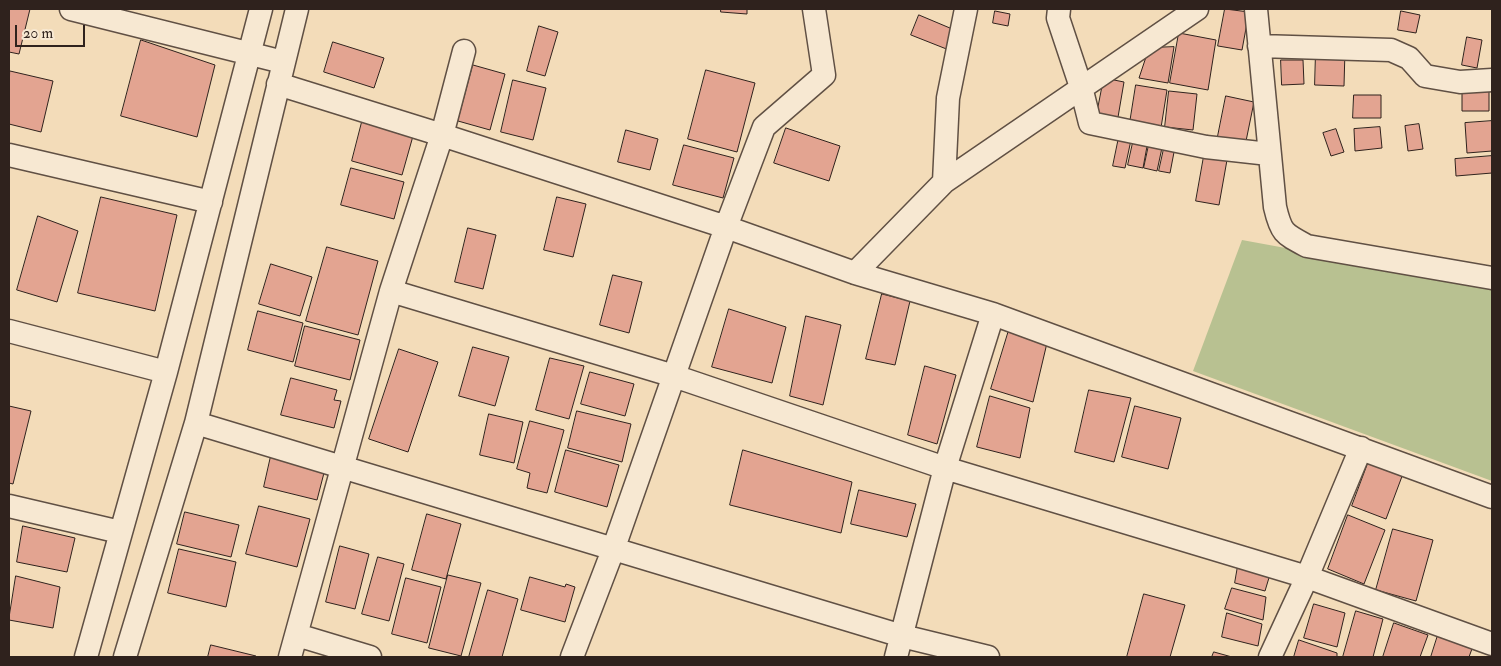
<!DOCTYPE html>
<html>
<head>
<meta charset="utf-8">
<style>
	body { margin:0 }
	#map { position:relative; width:1501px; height:666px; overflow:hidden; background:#f3dcb9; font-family:"IM FELL Double Pica",serif }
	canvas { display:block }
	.frame { position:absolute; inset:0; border:10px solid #2f221d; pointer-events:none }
	.scale { position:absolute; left:15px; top:25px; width:70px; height:22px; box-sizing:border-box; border:2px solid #2f221d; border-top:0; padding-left:6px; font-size:15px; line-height:18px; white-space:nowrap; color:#2f221d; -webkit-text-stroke:4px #f7e8d2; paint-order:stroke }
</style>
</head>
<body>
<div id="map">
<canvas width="1501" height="666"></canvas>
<div class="frame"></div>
<div class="scale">20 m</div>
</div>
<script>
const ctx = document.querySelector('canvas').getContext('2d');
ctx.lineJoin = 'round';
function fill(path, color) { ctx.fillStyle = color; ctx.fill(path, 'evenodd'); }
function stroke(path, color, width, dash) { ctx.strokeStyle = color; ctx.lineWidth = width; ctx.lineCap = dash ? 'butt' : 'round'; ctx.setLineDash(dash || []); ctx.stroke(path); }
fill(new Path2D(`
	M1242 240 1492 286V481L1193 371Z`), '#b8c191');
const building = new Path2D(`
	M9 9H30L19 54 9 52Z
	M721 9H747V14L721 12Z
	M1225 9 1249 12 1242 50 1218 46Z
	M995 11 1010 14 1008 26 993 23Z
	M1401 11 1420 15 1416 33 1398 30Z
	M919 15 957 31 949 50 911 35Z
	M539 26 558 32 545 76 527 71Z
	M1179 33 1216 40 1208 90 1170 83Z
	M1467 37 1482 40 1477 68 1462 65Z
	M141 40 215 65 197 137 121 116Z
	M333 42 384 58 374 88 324 72Z
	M1174 47 1168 83 1139 78 1149 48Z
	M1316 50H1345L1344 86 1315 85Z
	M1281 60H1303L1304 84 1282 85Z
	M473 65 505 74 490 130 458 121Z
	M706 70 755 83 737 152 688 139Z
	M10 71 53 81 41 132 9 124Z
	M1104 78 1124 82 1117 123 1096 119Z
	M513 80 546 88 533 140 501 132Z
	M1489 84V111H1462V85Z
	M1136 85 1167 90 1160 134 1129 129Z
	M1169 91 1197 94 1193 130 1165 127Z
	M1354 95H1381V118H1353Z
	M1226 96 1254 102 1245 146 1217 141Z
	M1492 121V151L1467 153 1465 123Z
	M362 122 413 136 402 175 352 161Z
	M1419 124 1423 149 1408 151 1405 126Z
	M1380 127 1382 148 1355 151 1354 129Z
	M786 128 840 146 829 181 774 163Z
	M1336 129 1344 152 1331 156 1323 133Z
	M626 130 658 139 650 170 618 162Z
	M1119 137 1131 140 1125 168 1113 166Z
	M1134 138 1148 141 1143 168 1128 165Z
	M1150 140 1163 143 1157 171 1144 168Z
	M1165 144 1175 147 1170 173 1159 171Z
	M684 145 734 158 723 198 673 185Z
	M1204 156 1227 160 1219 205 1196 201Z
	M1492 156V173L1456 176 1455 159Z
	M351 168 404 182 394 219 341 205Z
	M101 197 177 215 155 311 78 293Z
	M557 197 586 204 573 257 544 250Z
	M38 216 78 231 57 302 17 290Z
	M468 228 496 235 483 289 455 282Z
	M327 247 378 261 358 335 306 321Z
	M271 264 312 277 300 316 259 304Z
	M613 275 642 282 629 333 600 325Z
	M882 294 910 301 895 365 866 359Z
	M729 309 786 327 772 383 712 367Z
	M258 311 303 323 293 362 248 350Z
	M806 316 841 325 823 405 790 396Z
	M305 326 360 340 350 380 295 366Z
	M1009 330 1047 343 1033 402 991 389Z
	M473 347 509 357 495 406 459 396Z
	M399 349 438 362 408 452 369 439Z
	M550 358 584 366 569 419 536 410Z
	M925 366 956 375 937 444 908 435Z
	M590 372 634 384 625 416 581 404Z
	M291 378 337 390 334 400 341 401 334 428 281 415Z
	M1089 390 1131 398 1114 462 1075 452Z
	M990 396 1030 408 1020 458 977 447Z
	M9 406 31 411 13 484 9 483Z
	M1135 406 1181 418 1168 469 1122 457Z
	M577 411 631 424 622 462 568 448Z
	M489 414 523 422 514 463 480 455Z
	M530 421 564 430 547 493 527 488 530 473 517 469Z
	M566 450 619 465 607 507 555 492Z
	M743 450 852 482 841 533 730 505Z
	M271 456 325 469 317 500 264 487Z
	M1370 458 1404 471 1386 519 1352 506Z
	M859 490 916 504 907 537 851 524Z
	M259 506 310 519 297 567 246 554Z
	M185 512 239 525 231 557 177 544Z
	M427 514 461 524 446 579 412 570Z
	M1348 515 1385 530 1364 584 1328 569Z
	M23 526 75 538 67 572 17 562Z
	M1393 529 1433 540 1416 601 1376 590Z
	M340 546 369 554 355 609 326 602Z
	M179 549 236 562 226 607 168 593Z
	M378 557 404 564 389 621 362 614Z
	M1239 560 1271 571 1265 591 1235 583Z
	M448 575 481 583 461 656 429 648Z
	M16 576 60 587 53 628 9 620Z
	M530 577 565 587 566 584 575 587 565 622 521 610Z
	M406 578 441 587 427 643 392 634Z
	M1232 588 1266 597 1263 620 1225 609Z
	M488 590 518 599 502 657H469Z
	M1144 594 1185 605 1170 657H1127Z
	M1314 604 1345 613 1337 647 1304 638Z
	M1356 611 1383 619 1373 657H1343Z
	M1227 613 1262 624 1258 646 1222 637Z
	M1394 623 1428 635 1420 657H1383Z
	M1438 635 1473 646 1469 657H1431Z
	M1299 640 1337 653V657H1294Z
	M211 645 256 656 255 657H208Z
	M1214 652 1232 657H1212Z`);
fill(building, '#e3a491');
stroke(building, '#2f221d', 1);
const street = new Path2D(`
	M71 9 283 62
	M1059 9 1058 18 1081 87 1090 123 1206 147 1269 154
	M1256 9 1275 207C1281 233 1284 234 1307 246L1492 278
	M1259 46 1391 50 1409 58 1425 76 1460 82 1492 80
	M278 84 442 135 726 227 855 273 993 314 1492 497
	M9 155 211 202
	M944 182 948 98 966 9
	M855 273 944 182 1197 9
	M391 291 674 376 945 468 1307 577 1492 644
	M9 331 166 372
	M196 423 902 636 988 657
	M9 506 120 532
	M297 635 370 657
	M86 657 166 372 261 9
	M125 657 196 423 297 9
	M290 657 391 291 442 135 464 51
	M572 657 613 550 726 227 764 127 824 75 814 9
	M896 657 945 468 993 314
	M1270 657 1307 577 1361 448`);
stroke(street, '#605044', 25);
stroke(street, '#f7e8d2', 22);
</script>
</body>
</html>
